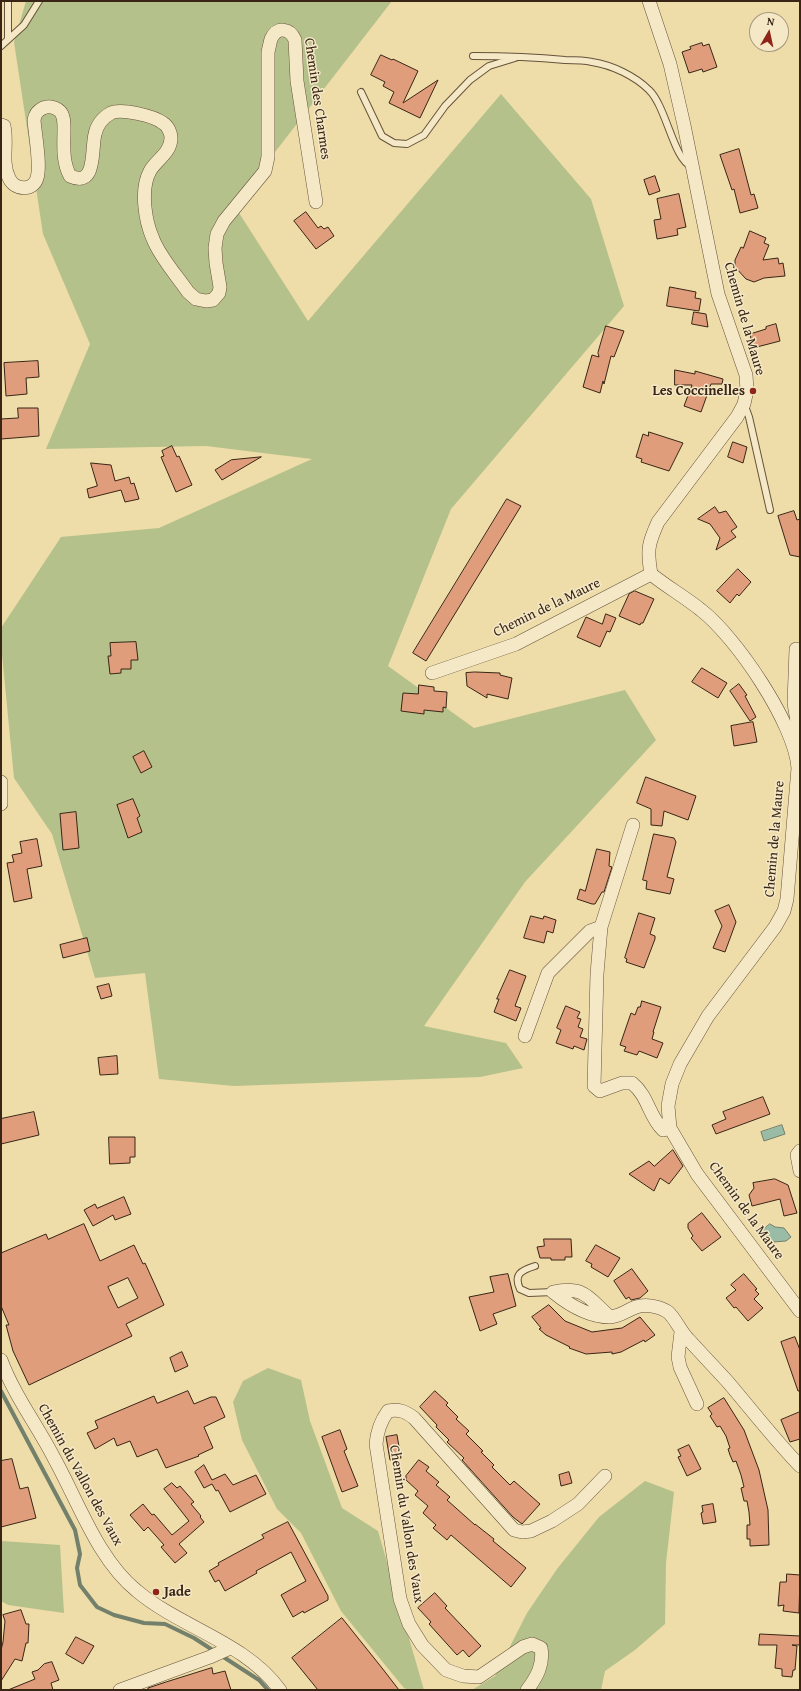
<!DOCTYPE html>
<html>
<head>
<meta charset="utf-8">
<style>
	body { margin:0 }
	#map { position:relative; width:801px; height:1691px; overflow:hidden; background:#eedca9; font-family:"Gentium Book Plus",serif }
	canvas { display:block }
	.frame { position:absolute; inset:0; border:2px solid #392515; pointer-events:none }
	.north { position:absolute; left:749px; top:12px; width:40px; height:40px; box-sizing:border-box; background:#f4e8c7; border:1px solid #a99a80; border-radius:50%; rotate:9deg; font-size:11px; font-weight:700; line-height:16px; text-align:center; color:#392515 }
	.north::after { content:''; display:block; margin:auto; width:14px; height:18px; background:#8f2418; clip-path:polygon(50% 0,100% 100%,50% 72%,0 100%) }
</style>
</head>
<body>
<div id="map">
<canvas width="801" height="1691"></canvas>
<div class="frame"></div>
<div class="north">N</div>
</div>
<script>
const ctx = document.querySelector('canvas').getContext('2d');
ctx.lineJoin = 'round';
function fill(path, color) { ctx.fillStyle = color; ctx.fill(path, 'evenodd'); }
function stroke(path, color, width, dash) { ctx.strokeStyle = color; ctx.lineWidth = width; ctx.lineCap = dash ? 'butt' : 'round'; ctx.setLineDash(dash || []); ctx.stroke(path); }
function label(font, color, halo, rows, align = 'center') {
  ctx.font = font + ' "Gentium Book Plus",serif'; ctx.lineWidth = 3; ctx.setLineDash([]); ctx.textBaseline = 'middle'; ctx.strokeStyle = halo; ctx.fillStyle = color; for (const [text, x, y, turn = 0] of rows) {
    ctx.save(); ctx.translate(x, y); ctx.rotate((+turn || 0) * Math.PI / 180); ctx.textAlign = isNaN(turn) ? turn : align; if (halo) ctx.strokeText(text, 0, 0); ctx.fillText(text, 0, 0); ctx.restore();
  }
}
fill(new Path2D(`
	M26 1H392L234 205 308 321 501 94 591 199 624 306 451 509 388 666 474 728 625 690 656 740 525 882 424 1026 506 1043 523 1068 480 1077 234 1086 159 1079 145 973 95 978 52 834 14 778 1 644V628L61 537 159 528 312 459 206 446 46 449 90 344 43 234 14 42Z
	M268 1368 301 1380 310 1421 342 1508 378 1531 424 1690H409L404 1688 341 1611 301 1533 277 1509 242 1440 233 1402 243 1381Z
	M645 1481 674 1492 666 1563 665 1624 635 1650 605 1671 601 1690H472L495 1676 527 1613 557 1569 599 1517Z
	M1 1541 60 1545 64 1613 8 1605 1 1601Z`), '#b5c18b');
const water = new Path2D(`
	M782 1125 785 1134 764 1141 761 1132Z
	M770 1224 775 1227 784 1228 791 1237 786 1241 773 1242 761 1232Z`);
fill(water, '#9abca6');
stroke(water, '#73806c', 1);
stroke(new Path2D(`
	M1 1391 75 1530 80 1554 77 1568 80 1585 97 1607 114 1615 144 1623 165 1624 194 1638 259 1680 268 1690`), '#73806c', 4);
const building = new Path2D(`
	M702 43 703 46 709 44 717 67 703 72 702 69 689 73 682 52 691 49 690 47Z
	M381 55 392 60 393 59 418 71 403 103 438 80 420 118 389 103 394 92 383 86 385 82 371 75Z
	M739 149 751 195 754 194 758 208 740 213 734 189 732 190 720 155Z
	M655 176 660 191 649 195 644 180Z
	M679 194 686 227 677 229 678 235 657 239 654 220 661 219 657 199Z
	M306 212 318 228 321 226 324 229 328 227 334 236 316 249 294 221Z
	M750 231 766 238 764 243 769 245 763 260 778 258 779 264 783 263 785 276 764 278 754 282 746 279 735 267V260L741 247 743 248Z
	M670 287 696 292 695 298 701 299 699 311 667 306Z
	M694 312 706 314 708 327 692 324Z
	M776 324 780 341 753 348 750 334 766 329V327Z
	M606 326 624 331 614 357 611 356 604 384 603 381 600 393 583 387 592 355 599 357 598 353Z
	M38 361 39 377 26 378 27 394 6 396 4 363Z
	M675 370 695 374V371L723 379 722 384H711L701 412 684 406 692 385H675Z
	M18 408H38L39 436 1 439V419L18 418Z
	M649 432 683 443 669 471 641 462 642 459 636 457 643 434 648 436Z
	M733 442 747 447 743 463 728 457Z
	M172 446 177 457 179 456 192 485 176 492 161 457 164 456 162 451Z
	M261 457 222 480 215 470 231 460Z
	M91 463 111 465 115 481 129 477 131 484 134 483 139 499 125 502 121 490 89 498 87 489 97 486Z
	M507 499 521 506 426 661 413 653Z
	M715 507 719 513 726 511 737 527 731 531 736 537 716 550 720 538 710 524 698 519Z
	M794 511 797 520 800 519V557L790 555 778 516Z
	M738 569 751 582 739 596 737 594 730 603 717 591Z
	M635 591 654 599 643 623H641L640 625 619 616 629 594Z
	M606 614 616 618 610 632 607 631 600 647 577 637 586 617 602 624Z
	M136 642 138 660H131V669H121V673L110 674 108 656H111L110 643Z
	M702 668 727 683 718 698 692 682Z
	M475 672 500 673V675L512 678 508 699 487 694V698L467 686 466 673Z
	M739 684 747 695 745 696 756 717 750 721 730 691Z
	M419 685 434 687V691L447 692 446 708 443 707V712L424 710V714L401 711 403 693 418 694Z
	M753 722 757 742 734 746 731 726Z
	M144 751 152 767 141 773 133 757Z
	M646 777 696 796 688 820 664 811 662 826 651 825V809L637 803Z
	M133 799 140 816 137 818 142 832 128 838 117 805Z
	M76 812 79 848 63 850 60 814Z
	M654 834 674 838 676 842 667 877 674 879 670 894 646 889 647 881 643 880Z
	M37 839 42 866 27 869 32 898 14 902 7 863 14 862 12 855 22 853 20 842Z
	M597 849 610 852 609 866 612 867 604 892H602L595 904H592L577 899 580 889 585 891Z
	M729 905 736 922 725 952 713 948 722 926 715 911Z
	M639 913 655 918 650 934 655 936V939L644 968 626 962 627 959 625 958Z
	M531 916 543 919 544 916 556 920 553 933 547 931 544 943 524 938Z
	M87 938 90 951 63 958 60 945Z
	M510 970 526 976 515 1006 521 1008 516 1021 494 1012 499 999H497Z
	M109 984 112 996 101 999 97 987Z
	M642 1001 661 1007 653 1032H654L652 1039 663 1043 657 1058 639 1051 637 1055 624 1051 626 1047 620 1045 631 1013 635 1015 638 1007H640Z
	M566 1006 580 1012 577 1018 581 1019 578 1027 583 1029 580 1037 587 1039 584 1050 574 1046 573 1049 556 1043 561 1030 557 1028Z
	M117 1056 118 1074 100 1075 98 1058Z
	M763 1097 770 1114 716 1134 712 1125 726 1119 723 1112Z
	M34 1112 39 1135 1 1144V1119Z
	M109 1137H135V1157H130V1163L110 1164Z
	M673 1150 683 1166 669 1184 660 1178 654 1191 629 1174 649 1161 654 1166Z
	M775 1179 788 1185 797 1213 784 1216 780 1199 752 1206 749 1195 754 1188 753 1183Z
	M124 1197 131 1214 115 1220 113 1215 93 1226 84 1210 95 1204 97 1208Z
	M702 1213 721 1237 702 1251 691 1238 693 1236 688 1228V1224Z
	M84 1224 100 1261 134 1245 143 1264 145 1263 164 1305 126 1324 132 1336 29 1385 13 1351 6 1325H9L1 1306V1253L46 1234 48 1239ZM128 1278 138 1298 118 1308 108 1287Z
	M544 1239H571L572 1257H565V1260H551V1258H540L537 1247 544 1246Z
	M596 1245 620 1258 608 1277 591 1267 592 1264 586 1261Z
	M632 1269 648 1291 640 1298 631 1300 629 1297 626 1299 614 1281Z
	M508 1274 516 1306 493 1314 497 1324 480 1331 469 1297 494 1292 490 1277Z
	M744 1274 757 1289 755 1290 759 1294 754 1299 763 1308 748 1321 736 1307 734 1308 726 1298 736 1290 731 1285Z
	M549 1305 565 1321 592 1332 622 1328 640 1317 655 1335 645 1342 644 1340 621 1352 612 1354V1352L586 1354 569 1348 570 1347 546 1335 539 1329 541 1328 532 1317Z
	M795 1337 800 1350V1391H798L781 1342Z
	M182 1352 188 1366 175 1372 170 1358Z
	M188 1391 194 1404 211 1397H216L225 1417 204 1427 213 1448 198 1455 199 1456 166 1468 157 1449 137 1457 130 1441 117 1446 114 1438 95 1449 87 1433 98 1428 95 1421 154 1396 157 1403Z
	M435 1391 448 1403 446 1405 458 1417 456 1419 469 1431 466 1434 483 1451 481 1452 494 1465 492 1467 510 1485 514 1481 540 1504 522 1524 513 1517 462 1460 464 1458 447 1442 449 1440 436 1427 437 1425 420 1407Z
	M724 1398 744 1430 759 1470 768 1510 769 1545 750 1546V1539H747V1525H750L749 1512 747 1501H744L741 1488 744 1487 741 1475 736 1461 733 1462 730 1455 728 1449 730 1448 726 1436 720 1426 717 1427 710 1416 712 1414 708 1408Z
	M800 1412V1439L790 1442 781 1420Z
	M340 1430 347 1449 344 1451 358 1486 342 1492 322 1437Z
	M397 1435 401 1458 390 1460 386 1437Z
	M689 1445 701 1469 687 1476 678 1457 681 1456 678 1450Z
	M12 1459 20 1489 28 1487 36 1518 1 1527V1461Z
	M419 1460 429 1467 426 1471 439 1482 436 1485 450 1497 447 1500 475 1525V1524L494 1539 493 1541 526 1568 511 1587 451 1535 447 1540 433 1528 436 1525 423 1513 428 1506 415 1495 418 1491 406 1480V1476Z
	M204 1465 212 1480 225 1474 233 1485 256 1475 266 1494 230 1512 218 1490 216 1491 212 1484 204 1488 195 1472Z
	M569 1472 572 1483 561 1486 559 1475Z
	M172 1483 177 1488 180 1486 194 1502 191 1504 201 1516 200 1517 204 1522 179 1544 187 1553 175 1563 161 1547 164 1545 148 1527 144 1531 130 1515 143 1504 152 1515 154 1514 172 1535 189 1521 164 1489Z
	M713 1504 716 1522 703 1524 701 1513 703 1512 702 1506Z
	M288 1522 328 1596V1600L304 1613 303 1611 293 1617 281 1595 306 1581 291 1552 256 1571 257 1573 225 1591 219 1580 215 1582 209 1571 219 1565 218 1563 264 1538 262 1535Z
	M787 1574 800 1575 799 1613 783 1611 784 1605 778 1606 780 1582H786Z
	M435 1593 447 1606 445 1608 481 1646 469 1657 463 1650 457 1655 429 1624 431 1622 418 1608Z
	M21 1610 26 1624H29L28 1643H26L22 1661 15 1659 1 1681V1650L3 1642 5 1621 3 1615Z
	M342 1618 382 1668 399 1690H318L292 1658Z
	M760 1634 800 1636V1645H792L797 1646 795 1670H793L792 1677 782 1676V1669L775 1668 777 1645H759Z
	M76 1637 94 1646 83 1664 66 1654Z
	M52 1662 59 1680 51 1683 53 1690H8L35 1679 32 1672 38 1670 44 1664Z
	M212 1668 213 1674 225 1671 231 1690H148V1688L166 1682Z`);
fill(building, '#df9d7c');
stroke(building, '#392515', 1);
const service = new Path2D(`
	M8 39V1
	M1 46 24 25 39 1
	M473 56C504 56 534 57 565 60 574 60 584 60 592 62 612 65 635 76 649 90 666 106 674 160 691 166
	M361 92 382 136 394 143 407 144 424 135 445 106 470 80 489 66 515 58
	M745 406 749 417 770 510
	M535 1266C522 1270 513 1274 520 1289L529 1293 553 1292`);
const minor = new Path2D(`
	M649 1 670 64 684 125 718 294 746 375 747 390 744 404 737 417 658 522C648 544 647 550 651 574 667 587 685 597 701 610 736 637 795 724 798 768L787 899 784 911 775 927 708 1016 680 1064 672 1084 668 1106 670 1128 697 1174 800 1311
	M1 125 4 126C8 143 1 162 9 178 14 190 33 192 37 178 41 165 35 134 34 120 35 114 37 111 43 108 50 105 61 108 63 117 64 121 64 126 64 129 64 145 62 161 70 176 97 188 91 150 95 134 97 125 102 118 111 113 121 108 154 116 163 123 168 126 171 133 171 138 171 153 156 160 150 171 140 189 145 221 153 239 160 257 177 276 188 292L196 299 206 301 213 300 219 293 220 287 216 263 215 248 217 234 224 221 265 171 268 157V52C269 48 270 43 271 39 277 26 290 28 295 40L297 81 316 202
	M432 673 516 644 651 574
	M795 750 799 734 794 703 796 649
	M1 782V804
	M633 825 601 927 597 974 594 1086 600 1091 622 1083H632C649 1097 648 1115 663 1130L670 1128
	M525 1036 548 973 590 931 601 927
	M800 1151 797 1155 800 1171
	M610 1317C589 1299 585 1285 553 1292 569 1305 590 1317 610 1317 621 1316 627 1310 636 1307 645 1304 659 1306 668 1312 675 1318 681 1332 688 1339 701 1353 714 1367 727 1381 751 1409 774 1439 800 1466
	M681 1332 678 1357 680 1367 697 1404
	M1 1360C14 1395 37 1425 54 1458 78 1501 98 1560 137 1591 181 1628 245 1642 280 1690
	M120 1690 210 1657 230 1648
	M527 1690C537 1677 544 1664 541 1648L532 1644 523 1647 479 1677 463 1676 446 1670 422 1645 409 1624 400 1599 376 1444C377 1431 380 1422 388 1411 399 1409 405 1411 414 1418L514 1530 522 1532 531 1531 552 1521 578 1504 605 1476`);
stroke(service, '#66533a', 8);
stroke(minor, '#66533a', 14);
stroke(service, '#f4e8c7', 6);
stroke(minor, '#f4e8c7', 13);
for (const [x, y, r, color] of [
	[753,391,4,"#8f2418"],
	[156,1592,4,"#8f2418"]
]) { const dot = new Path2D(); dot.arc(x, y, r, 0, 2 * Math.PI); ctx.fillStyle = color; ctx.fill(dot); stroke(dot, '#f4e8c7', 1.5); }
label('14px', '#392515', '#f4e8c7', [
	["Chemin des Charmes",317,99,82],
	["Chemin de la Maure",744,319,74],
	["Chemin de la Maure",547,608,-26],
	["Chemin de la Maure",775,839,-85],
	["Chemin de la Maure",746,1211,54],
	["Chemin du Vallon des Vaux",80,1475,61],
	["Chemin du Vallon des Vaux",406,1524,81]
]);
label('bold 14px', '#392515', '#f4e8c7', [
	["Les Coccinelles",745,391],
	["Jade",164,1592,"left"]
], 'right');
</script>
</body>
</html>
